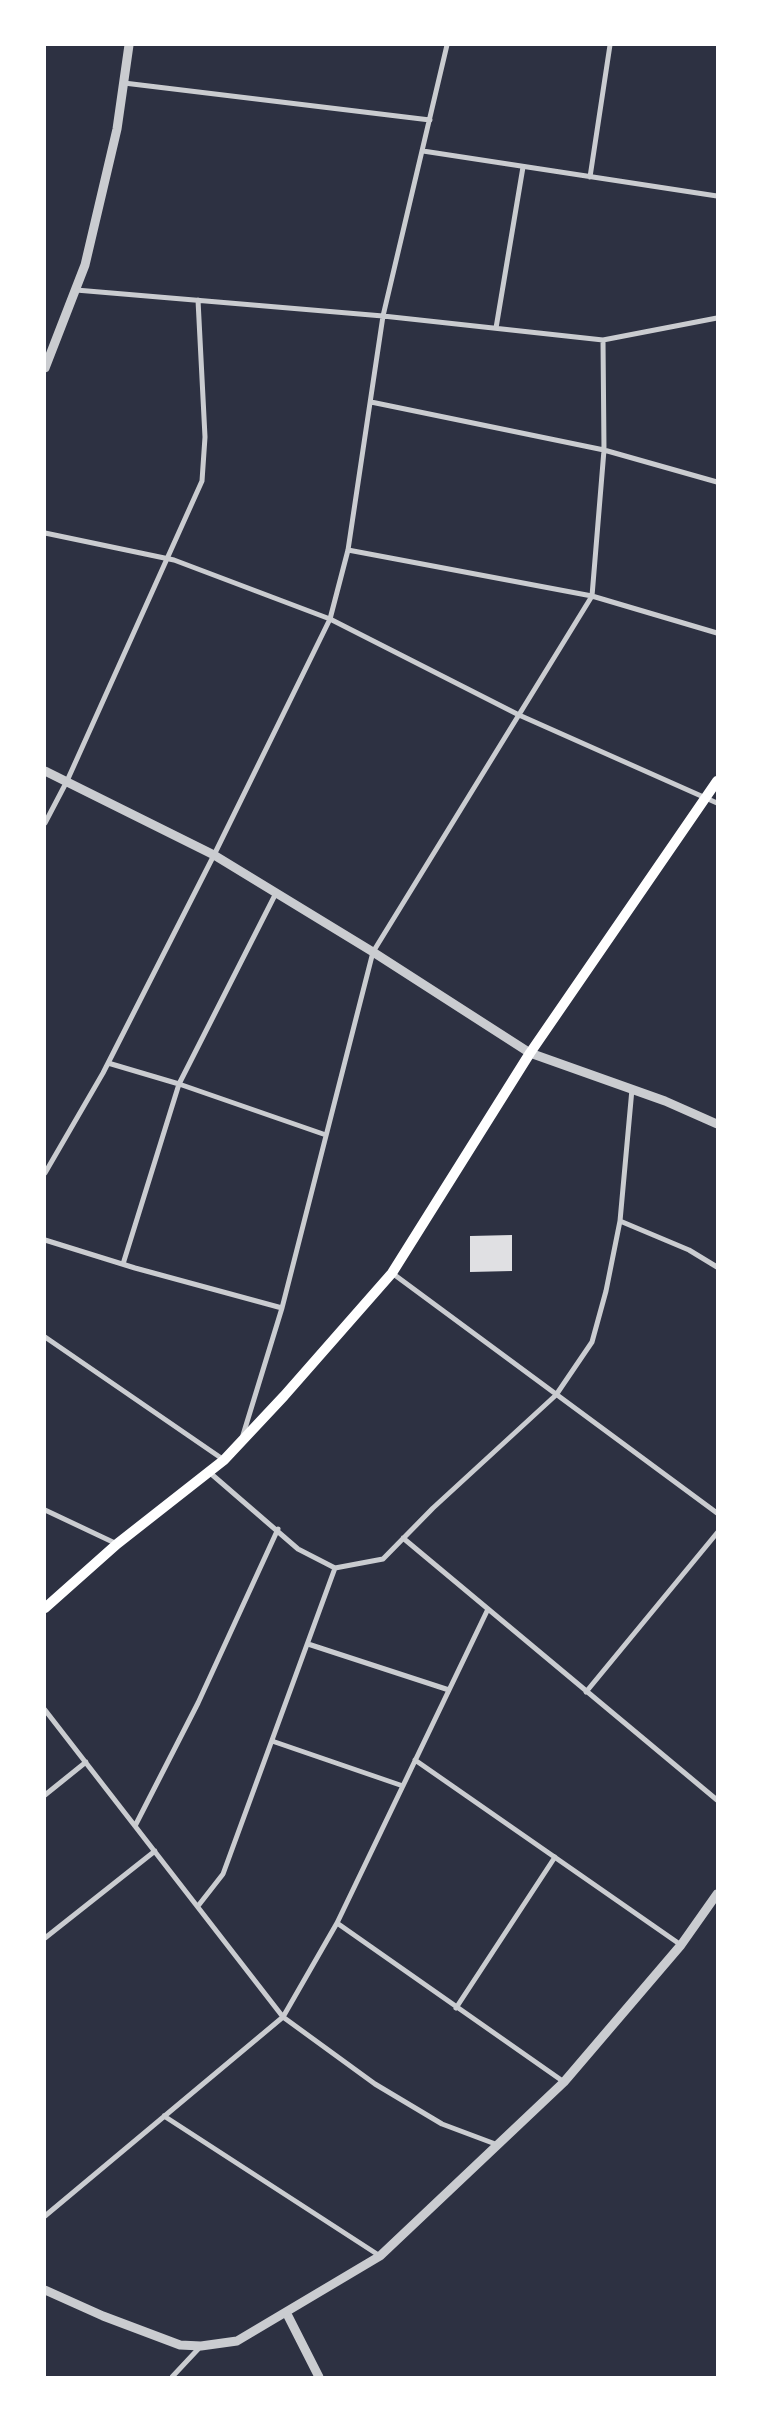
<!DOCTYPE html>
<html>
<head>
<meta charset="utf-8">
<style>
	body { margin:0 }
	#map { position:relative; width:762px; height:2422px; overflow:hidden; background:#2d3142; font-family:"Asap Condensed",sans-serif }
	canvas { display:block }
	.frame { position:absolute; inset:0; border:46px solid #fff; pointer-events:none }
</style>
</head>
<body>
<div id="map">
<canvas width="762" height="2422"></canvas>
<div class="frame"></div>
</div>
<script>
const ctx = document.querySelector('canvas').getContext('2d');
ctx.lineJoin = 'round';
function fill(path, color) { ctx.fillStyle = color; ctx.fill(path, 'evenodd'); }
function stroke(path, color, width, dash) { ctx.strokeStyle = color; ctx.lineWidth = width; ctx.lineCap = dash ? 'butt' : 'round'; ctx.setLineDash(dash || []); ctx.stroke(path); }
fill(new Path2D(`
	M512 1235V1271L470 1272V1236Z`), '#e0e0e3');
stroke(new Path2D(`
	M124 83 430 120
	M423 151 717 196
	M590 177 610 45
	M76 290 383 316 603 340 717 318
	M496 328 523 167
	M371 402 604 450 717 482
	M45 533 174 560 330 619 519 715 717 803
	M348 550 592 596 717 633
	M45 823 67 781 202 481 205 437 198 300
	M108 1063 179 1084 326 1135
	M45 1173 103 1073 214 855 330 619 348 550 383 316 447 45
	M620 1221 689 1250 717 1267
	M45 1240 135 1268 282 1308
	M123 1264 179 1084 276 893
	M392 1273 717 1513
	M45 1337 224 1460
	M243 1435 282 1308 373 952 592 596 604 450 603 340
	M209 1472 298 1549 335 1568 383 1559 433 1508 556 1395 592 1342 606 1291 620 1221 632 1089
	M45 1510 117 1544
	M403 1538 717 1800
	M308 1644 449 1690
	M586 1692 717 1533
	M45 1710 283 2017 375 2084 442 2124 498 2145
	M272 1741 403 1786
	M415 1760 681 1945
	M45 1795 86 1762
	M135 1826 198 1703 278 1529
	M198 1906 223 1874 335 1568
	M337 1923 564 2082
	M45 1938 155 1851
	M456 2008 555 1857
	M164 2116 380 2256
	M45 2216 283 2017 337 1923 488 1609
	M172 2377 201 2346`), '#caccd0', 5);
stroke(new Path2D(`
	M45 368 85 265 117 129 129 45
	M45 771 214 855 373 952 530 1053 665 1101 717 1124
	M45 2290 103 2316 180 2345 201 2346 237 2341 380 2256 564 2082 681 1945 717 1894
	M286 2312 319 2377`), '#caccd0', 9);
stroke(new Path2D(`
	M45 1608 117 1544 224 1460 284 1396 392 1273 530 1053 717 781`), '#fff', 10);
</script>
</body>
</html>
